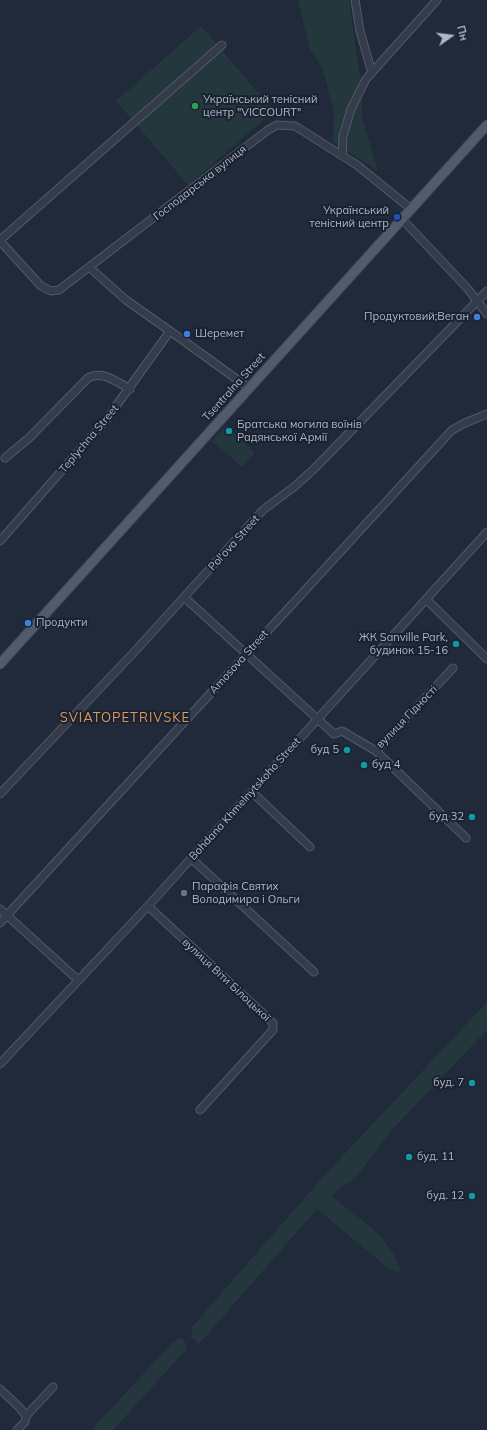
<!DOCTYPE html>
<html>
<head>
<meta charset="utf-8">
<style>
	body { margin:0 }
	#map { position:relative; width:487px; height:1430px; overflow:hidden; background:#212a3b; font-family:Mulish,sans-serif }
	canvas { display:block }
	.north { position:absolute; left:431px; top:16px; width:40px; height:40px; -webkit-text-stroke:3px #1a2130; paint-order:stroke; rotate:76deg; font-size:11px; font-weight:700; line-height:16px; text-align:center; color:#afb6c7 }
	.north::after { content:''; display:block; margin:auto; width:14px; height:18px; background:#afb6c7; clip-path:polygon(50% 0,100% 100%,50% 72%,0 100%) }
</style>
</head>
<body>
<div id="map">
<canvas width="487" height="1430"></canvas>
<div class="north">Пн</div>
</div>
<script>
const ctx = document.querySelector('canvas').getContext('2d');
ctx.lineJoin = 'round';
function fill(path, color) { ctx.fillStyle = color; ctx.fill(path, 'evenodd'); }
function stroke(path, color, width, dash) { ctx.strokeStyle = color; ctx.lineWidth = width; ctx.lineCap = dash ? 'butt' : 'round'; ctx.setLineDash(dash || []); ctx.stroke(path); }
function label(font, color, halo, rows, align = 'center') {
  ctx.font = font + ' Mulish,sans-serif'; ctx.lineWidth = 4; ctx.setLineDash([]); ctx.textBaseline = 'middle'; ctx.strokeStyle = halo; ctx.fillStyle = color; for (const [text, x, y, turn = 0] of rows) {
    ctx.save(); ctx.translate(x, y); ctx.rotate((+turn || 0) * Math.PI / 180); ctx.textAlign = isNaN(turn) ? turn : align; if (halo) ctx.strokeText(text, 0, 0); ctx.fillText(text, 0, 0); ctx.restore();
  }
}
fill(new Path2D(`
	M298 0H349L362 92V117L378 171 333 142 334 111 322 67 310 50Z
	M201 26 274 111 188 185 116 101Z
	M227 425 255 453 242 467 212 441Z
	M487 1002V1030L392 1130 355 1178 338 1190 332 1196C359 1220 392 1236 401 1273L389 1269 317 1209 199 1344 192 1338V1327L321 1179Z
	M182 1338 187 1345 186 1350 113 1430H91L172 1343 178 1339Z`), '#23373c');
const minor = new Path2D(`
	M355 0 360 31 372 73
	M342 156 343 136 351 109 366 79 437 0
	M402 219 468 289 487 314
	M0 240 222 45
	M0 241 41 286 51 291 59 290 268 130 277 125 295 126 357 165 411 209
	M89 267 126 300 170 331
	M5 458 29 438 88 378C102 370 117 382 130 389
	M0 541 106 420 170 331 249 388
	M184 597 334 734 342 731 376 751 453 668
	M426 599 487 659
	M376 751 466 838
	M252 792 310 847
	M0 794 137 649 263 510 294 487 315 468 487 291
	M192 859 314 972
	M148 906 273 1023V1030L200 1110
	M0 909 78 980
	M0 923 452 430 465 423 487 414
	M0 1064 148 906 487 532
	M0 1389 20 1408 26 1416
	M26 1416 53 1387
	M17 1430 25 1422 26 1416`);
const major = new Path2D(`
	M0 664 487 125`);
stroke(minor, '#525969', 9);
stroke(major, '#3e4554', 11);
stroke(minor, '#343c4b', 7);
stroke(major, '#525b6b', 9);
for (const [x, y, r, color] of [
	[195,106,4,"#2e9e5b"],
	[397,217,4,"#1a4fb4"],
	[477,317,4,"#3f7fe0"],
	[187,334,4,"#3f7fe0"],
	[229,431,4,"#0f9aa8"],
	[28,623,4,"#3f7fe0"],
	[456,644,4,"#0f9aa8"],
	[347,750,4,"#0f9aa8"],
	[364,765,4,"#0f9aa8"],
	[472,817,4,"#0f9aa8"],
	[184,893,4,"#6b7280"],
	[472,1083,4,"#0f9aa8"],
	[409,1157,4,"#0f9aa8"],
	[472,1196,4,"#0f9aa8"]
]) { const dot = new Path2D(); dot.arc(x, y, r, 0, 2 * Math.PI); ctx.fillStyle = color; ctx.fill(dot); stroke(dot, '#1a2130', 1.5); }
label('11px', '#afb6c7', '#1a2130', [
	["Український тенісний",203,100],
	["центр \"VICCOURT\"",203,113],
	["Український",389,211,"right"],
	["тенісний центр",389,224,"right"],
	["Продуктовий;Веган",469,317,"right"],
	["Шеремет",195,334],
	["Братська могила воїнів",237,425],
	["Радянської Армії",237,438],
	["Продукти",36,623],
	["ЖК Sanville Park,",448,638,"right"],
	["будинок 15-16",448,651,"right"],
	["буд 5",339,750,"right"],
	["буд 4",372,765],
	["буд 32",464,817,"right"],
	["Парафія Святих",192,887],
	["Володимира і Ольги",192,900],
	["буд. 7",464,1083,"right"],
	["буд. 11",417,1157],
	["буд. 12",464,1196,"right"]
], 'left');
label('11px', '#afb6c7', '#1a2130', [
	["Господарська вулиця",200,183,-38],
	["Tsentralna Street",234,387,-48],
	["Teplychna Street",89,439,-50],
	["Pol'ova Street",234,543,-48],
	["Amosova Street",239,662,-48],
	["вулиця Гідності",407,717,-46],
	["Bohdana Khmelnytskoho Street",245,799,-48],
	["вулиця Віти Білоцької",226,980,43]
]);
ctx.letterSpacing = '1px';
label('13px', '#d89b59', '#1a2130', [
	["SVIATOPETRIVSKE",125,718]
]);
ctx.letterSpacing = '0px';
</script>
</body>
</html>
